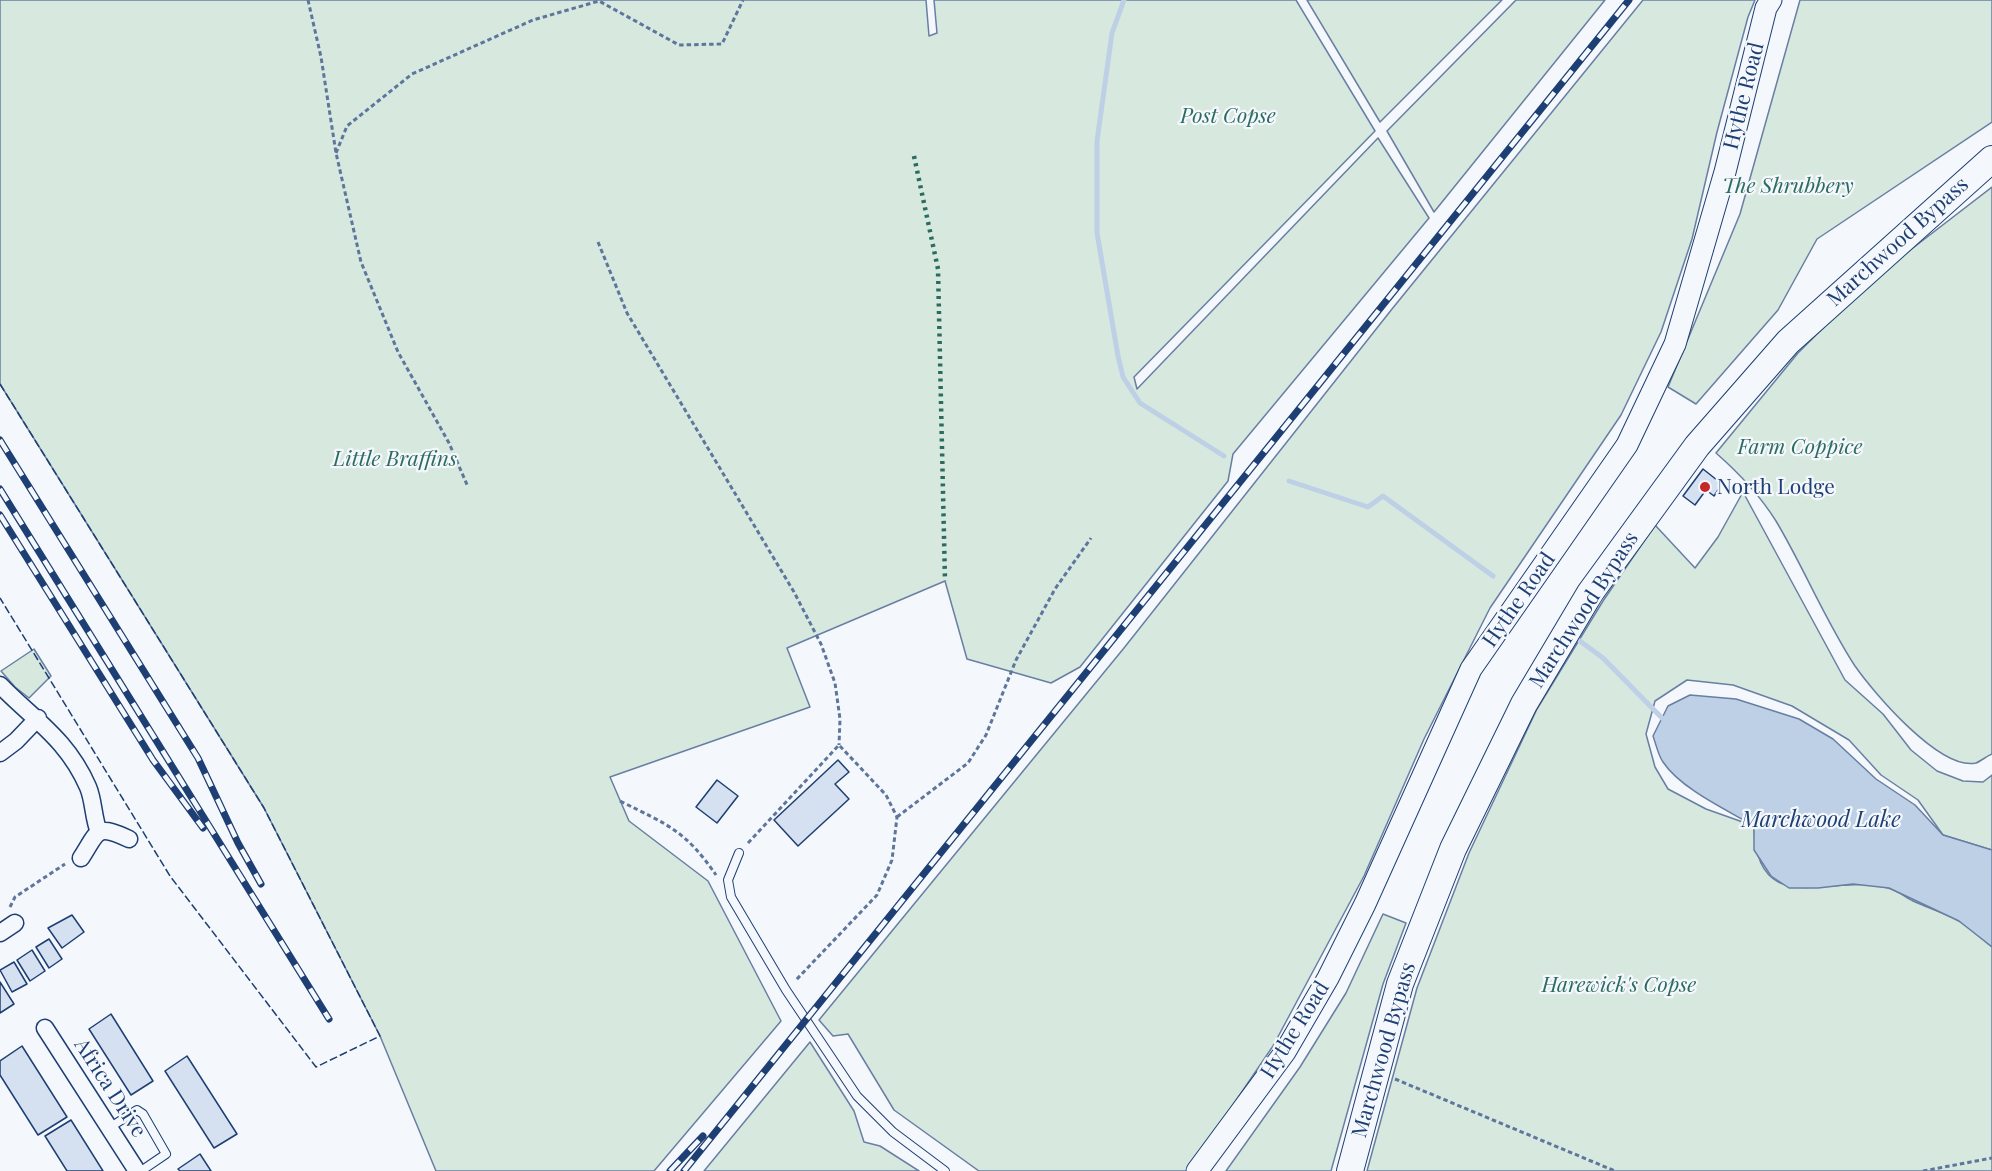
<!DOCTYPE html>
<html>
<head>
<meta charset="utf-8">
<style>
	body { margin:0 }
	canvas { display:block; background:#f4f7fb }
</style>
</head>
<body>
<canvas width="1992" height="1171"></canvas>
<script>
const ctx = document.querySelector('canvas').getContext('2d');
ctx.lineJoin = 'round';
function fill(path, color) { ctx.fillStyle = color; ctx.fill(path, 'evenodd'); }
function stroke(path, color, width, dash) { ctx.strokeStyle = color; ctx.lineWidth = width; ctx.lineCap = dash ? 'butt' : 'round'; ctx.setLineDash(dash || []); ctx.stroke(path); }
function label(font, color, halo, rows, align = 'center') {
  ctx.font = font + ' "Playfair Display",serif'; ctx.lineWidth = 4.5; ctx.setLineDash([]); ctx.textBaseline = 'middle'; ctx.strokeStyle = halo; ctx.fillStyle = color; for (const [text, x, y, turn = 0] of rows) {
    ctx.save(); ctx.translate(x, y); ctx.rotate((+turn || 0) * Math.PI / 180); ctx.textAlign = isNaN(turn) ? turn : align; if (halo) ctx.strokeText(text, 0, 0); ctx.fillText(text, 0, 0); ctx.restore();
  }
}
const green = new Path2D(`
	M0 0H926L929 36 937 33 934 0H1296L1375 131 1134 377 1137 389 1378 138 1429 218 1233 454 1228 481 1080 667 1051 683 967 659 945 581 787 648 810 707 610 777 629 821 708 881 781 1021 654 1171H436L380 1036 264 808 0 384Z
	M1307 0H1502L1380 122Z
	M1516 0H1605L1434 212 1387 131Z
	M1643 0H1755L1748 17 1717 132 1692 239 1661 332 1621 415 1490 608 1424 739 1364 876 1273 1046 1188 1171H979L894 1110 848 1034 833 1036 819 1020 1124 648 1392 309Z
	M1800 0H1992V122L1817 239 1778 310 1696 404 1668 387 1740 214Z
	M1992 187V754C1987 756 1981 761 1976 763 1940 771 1874 693 1855 666 1825 620 1804 568 1776 521 1759 494 1740 474 1716 453L1798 353 1870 281Z
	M1743 492 1845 680 1883 714 1911 750 1937 771 1963 781 1983 782 1992 775V850L1943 835 1918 800 1881 775 1849 740 1792 706 1733 685 1687 680 1655 701 1646 734 1655 767 1668 789 1706 809 1754 826C1756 923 1834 872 1888 888 1897 890 1905 897 1913 901 1928 908 1945 913 1959 921 1971 928 1981 938 1992 947V1171H1367L1417 988 1469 853 1537 709 1603 601 1655 525 1695 568 1718 537Z
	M34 649 51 676 29 698 15 687 1 671Z
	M1383 914 1406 923 1383 984 1331 1171H1226L1300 1067 1346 993Z
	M810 1042 854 1111 864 1142 880 1146 919 1171H704Z`);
fill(green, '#d7e8df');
stroke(green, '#687fa3', 1.5);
const water = new Path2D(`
	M1690 695 1736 699 1799 719 1833 739 1876 779 1915 805 1943 835 1992 850V947L1959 921 1889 888 1853 884 1818 888H1789L1771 876 1754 850V826C1727 810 1681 789 1663 762 1658 755 1656 744 1653 736L1668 706Z`);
fill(water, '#bed0e5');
stroke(water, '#687fa3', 1.5);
stroke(new Path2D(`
	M1124 0 1112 33 1097 141V233L1118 356 1123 377 1140 403 1224 456
	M1289 481 1368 507 1383 496 1493 576
	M1580 641 1603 658 1662 718`), '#bed0e5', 5);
const building = new Path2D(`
	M1703 469 1722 484 1714 496 1706 490 1695 505 1683 496Z
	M838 760 849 772 835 784 849 799 798 846 774 820Z
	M717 780 738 796 717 823 696 807Z
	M72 915 84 932 62 948 48 928Z
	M49 939 62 959 49 968 36 947Z
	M32 950 45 971 30 981 17 960Z
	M14 962 27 984 12 992 0 970Z
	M0 982 14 1004 0 1013Z
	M111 1014 153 1081 131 1095 89 1029Z
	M22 1046 67 1117 38 1135 0 1075V1061Z
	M187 1056 237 1134 214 1148 165 1071Z
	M71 1120 103 1171H67L45 1136Z
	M200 1154 211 1171H180L178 1169Z`);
fill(building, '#d5e0f0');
stroke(building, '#1d3f73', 1.5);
const service = new Path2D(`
	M739 853 728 880 731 897 786 990 857 1096 893 1132 945 1171
	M109 1128 137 1110 143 1114 166 1154 141 1171`);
const minor = new Path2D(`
	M0 685C34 720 67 739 88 787 94 801 93 818 99 832
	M0 753 16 741 38 718
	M81 858C98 832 95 823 129 839
	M0 933 15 923
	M45 1028 137 1171`);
const tertiary = new Path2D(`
	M1197 1171 1285 1052 1328 978 1365 904 1471 669 1627 445 1675 344 1725 172 1766 8 1771 0`);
const primary = new Path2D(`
	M1350 1171 1400 984 1453 849 1524 704 1590 593 1697 446 1788 342 1992 159`);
stroke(service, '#1d3f73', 10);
stroke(minor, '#1d3f73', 19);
stroke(tertiary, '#1d3f73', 23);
stroke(primary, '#1d3f73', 28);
stroke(new Path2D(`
	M308 0 321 57 336 153 361 262 398 352 449 443 468 487
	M336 153 347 126 412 74 533 20 599 1 679 45 722 44 743 0
	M598 242 627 313 794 592 821 644 835 683 840 719 839 745
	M620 801C668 825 685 830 716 875
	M897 817 968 763 986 735 1016 660 1055 589 1091 538
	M748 843 839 745 886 795 897 817 892 860 877 895 796 980
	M10 907 15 897 65 864
	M1395 1079 1615 1171
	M1923 1171 1992 1158`), '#5e769c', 3, [4.5, 3]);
stroke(service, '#f4f7fb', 8);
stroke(minor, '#f4f7fb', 16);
stroke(tertiary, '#f4f7fb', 21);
stroke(primary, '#f4f7fb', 26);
const rail = new Path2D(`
	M0 440 198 758 238 843 261 884
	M0 489 329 1019
	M0 515 153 760 203 828
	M670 1171 703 1136
	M684 1171 1629 0`);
stroke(rail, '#1d3f73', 7);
stroke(rail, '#f4f7fb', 4.5, [14]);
stroke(new Path2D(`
	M914 156 938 269 945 581`), '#2c6c60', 4.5, [3, 4.5]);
stroke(new Path2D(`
	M0 384 264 808 380 1036 316 1067 170 876 0 598`), '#1d3f73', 1.5, [8, 3]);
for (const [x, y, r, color] of [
	[1705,487,6,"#c62828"]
]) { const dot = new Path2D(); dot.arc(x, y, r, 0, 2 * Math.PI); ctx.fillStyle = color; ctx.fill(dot); stroke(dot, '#f4f7fb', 2); }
label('21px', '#1d3f73', '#f4f7fb', [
	["Hythe Road",1744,96,-76],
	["Marchwood Bypass",1898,242,-42],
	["Hythe Road",1519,600,-55],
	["Marchwood Bypass",1584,610,-57],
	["Hythe Road",1295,1030,-58],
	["Marchwood Bypass",1384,1050,-74],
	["Africa Drive",110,1088,57]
]);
label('italic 21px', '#2c6c60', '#f4f7fb', [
	["Post Copse",1228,116],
	["The Shrubbery",1788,186],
	["Farm Coppice",1800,447],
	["Little Braffins",395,459],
	["Harewick's Copse",1619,985]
]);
label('21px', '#1d3f73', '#f4f7fb', [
	["North Lodge",1717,487]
], 'left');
label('italic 22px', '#1d3f73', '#f4f7fb', [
	["Marchwood Lake",1821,820]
]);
</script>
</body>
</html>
